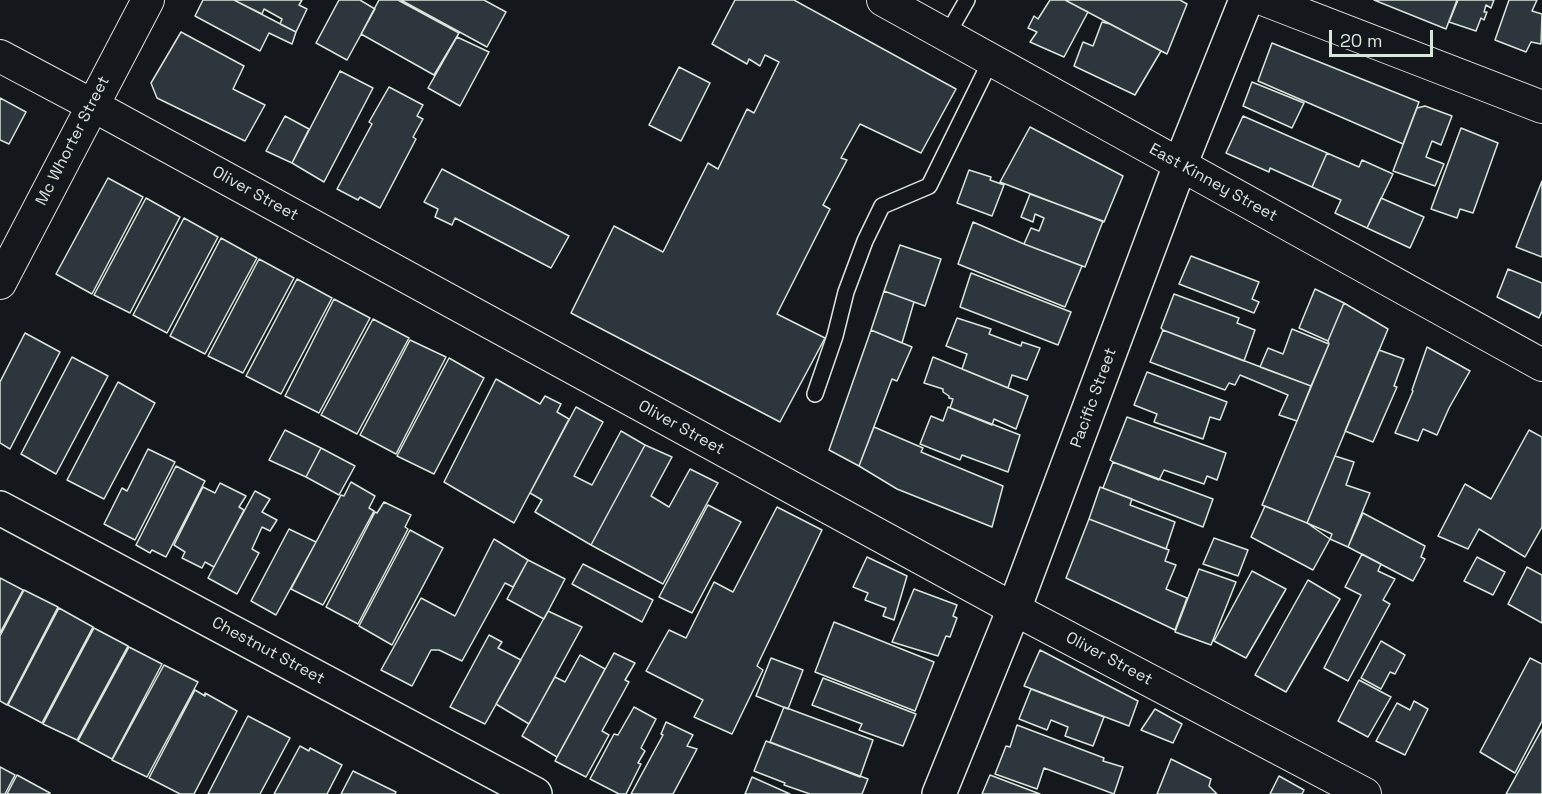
<!DOCTYPE html>
<html>
<head>
<meta charset="utf-8">
<style>
	body { margin:0 }
	#map { position:relative; width:1542px; height:794px; overflow:hidden; background:#14181c; font-family:"Space Grotesk",sans-serif }
	canvas { display:block }
	.scale { position:absolute; left:1329px; top:30px; width:104px; height:27px; box-sizing:border-box; border:3px solid #d8e6dc; border-top:0; padding-left:8px; font-size:18px; line-height:21px; white-space:nowrap; color:#d8e6dc; -webkit-text-stroke:4px #14181c; paint-order:stroke }
</style>
</head>
<body>
<div id="map">
<canvas width="1542" height="794"></canvas>
<div class="scale">20 m</div>
</div>
<script>
const ctx = document.querySelector('canvas').getContext('2d');
ctx.lineJoin = 'round';
function fill(path, color) { ctx.fillStyle = color; ctx.fill(path, 'evenodd'); }
function stroke(path, color, width, dash) { ctx.strokeStyle = color; ctx.lineWidth = width; ctx.lineCap = dash ? 'butt' : 'round'; ctx.setLineDash(dash || []); ctx.stroke(path); }
function label(font, color, halo, rows, align = 'center') {
  ctx.font = font + ' "Space Grotesk",sans-serif'; ctx.lineWidth = 4.5; ctx.setLineDash([]); ctx.textBaseline = 'middle'; ctx.strokeStyle = halo; ctx.fillStyle = color; for (const [text, x, y, turn = 0] of rows) {
    ctx.save(); ctx.translate(x, y); ctx.rotate((+turn || 0) * Math.PI / 180); ctx.textAlign = isNaN(turn) ? turn : align; if (halo) ctx.strokeText(text, 0, 0); ctx.fillText(text, 0, 0); ctx.restore();
  }
}
const building = new Path2D(`
	M203 0H234L296 32 292 44 269 33 260 51 195 16Z
	M234 0H302L299 5 307 9 296 32 280 24 282 19 264 9 262 14Z
	M339 0H360L375 9 347 60 316 43Z
	M379 0H398L459 33 434 75 361 34Z
	M401 0H484L506 12 487 47Z
	M735 0H794L956 89 921 153 860 124 841 158 847 160 823 205 830 209 777 314 825 338 780 422 571 313 614 226 663 252 708 163 718 169 747 109 754 113 779 62 765 55 760 66 749 59 747 64 712 44Z
	M1050 0H1065L1088 12 1064 57 1030 42 1037 32 1028 28 1034 16 1038 19Z
	M1065 0H1180L1187 4 1167 54Z
	M1374 0H1457L1446 29Z
	M1458 0H1494L1491 8 1486 5 1484 12H1487L1484 20 1481 18 1476 31 1449 22Z
	M1509 0H1537L1532 11 1542 14 1541 44 1531 42 1526 52 1495 40Z
	M1102 22 1110 24 1161 51 1135 95 1074 66 1083 42 1093 46Z
	M181 32 244 66 233 89 265 105 245 141 157 98 151 83Z
	M457 37 489 52 460 106 428 88Z
	M1272 43 1419 102 1403 144 1258 81Z
	M679 67 710 83 681 141 649 125Z
	M340 71 373 88 324 182 292 163Z
	M1252 82 1304 103 1292 128 1243 106Z
	M389 87 423 105 417 116 423 119 413 137 416 139 380 208 360 197 358 200 337 189 372 124 369 122Z
	M0 98 26 112 9 144 0 140Z
	M1425 106 1452 116 1441 145 1432 141 1426 157 1444 164 1435 186 1393 171 1417 108Z
	M285 116 309 129 292 163 266 151Z
	M1243 116 1327 153 1312 187 1270 168 1269 172 1226 153Z
	M1030 127 1123 176 1104 222 1000 182Z
	M1461 128 1498 143 1473 213 1460 209 1457 218 1431 209Z
	M1327 153 1359 167 1362 160 1393 174 1367 228 1335 213 1341 200 1312 187Z
	M442 169 569 236 551 268 455 218 452 225 435 217 438 209 424 202Z
	M969 170 991 177 990 180 1004 185 992 216 957 203Z
	M108 178 143 197 92 294 56 274Z
	M1542 181V257L1516 247Z
	M1030 194 1103 221 1085 267 1024 244 1031 228 1039 231 1044 218 1035 214 1033 222 1021 217Z
	M146 198 180 217 130 313 94 295Z
	M1381 198 1424 217 1410 248 1367 228Z
	M184 218 218 237 167 333 133 315Z
	M973 222 1024 244 1082 266 1065 307 958 264Z
	M221 238 257 258 205 354 170 336Z
	M900 245 941 259 925 306 884 291Z
	M1191 256 1259 282 1252 299 1259 302 1254 313 1179 284Z
	M259 259 294 278 243 373 208 356Z
	M1508 269 1542 283V311L1539 318 1497 297Z
	M971 273 1071 312 1058 345 960 307Z
	M297 279 332 298 281 394 246 376Z
	M1315 289 1344 303 1328 341 1299 328Z
	M884 291 914 302 902 343 871 330Z
	M1174 294 1239 318 1237 323 1255 330 1244 361 1163 330 1161 328Z
	M334 299 370 318 319 413 285 396Z
	M1344 303 1388 329 1307 523 1262 505 1329 344 1328 341Z
	M957 318 991 329 989 334 1021 346 1022 342 1040 348 1027 380 1012 375 1008 388 962 369 967 354 946 346Z
	M373 319 409 338 357 434 321 415Z
	M1292 329 1329 344 1311 386 1260 367 1268 348 1283 354Z
	M871 330 912 347 897 381 892 379 859 466 829 450Z
	M1163 330 1311 386 1297 421 1279 415 1288 395 1240 375 1235 385 1229 383 1225 390 1150 362Z
	M25 333 60 352 10 449 0 443V382Z
	M410 340 446 357 396 454 360 435Z
	M1427 347 1470 371 1449 408 1437 435 1423 429 1418 441 1395 433 1413 391 1412 390Z
	M1379 350 1404 359 1394 386 1397 387 1373 442 1345 431Z
	M72 357 108 376 56 474 21 454Z
	M933 357 1028 396 1016 429 994 419 992 425 950 408 953 399 949 398V396L943 392V389L924 383Z
	M449 358 484 378 434 474 397 456Z
	M1147 372 1227 402 1220 420 1210 417 1203 439 1154 422 1157 414 1134 405Z
	M496 379 540 404 545 396 561 404 557 412 569 419 514 523 444 482Z
	M118 382 155 403 104 499 67 480Z
	M576 407 603 422 574 476 592 485 621 431 645 445 591 545 535 512 542 500 530 493Z
	M948 407 1020 435 1008 472 962 455 960 460 920 444 931 416 943 421Z
	M1127 417 1226 453 1217 480 1207 476 1204 484 1164 470 1159 480 1113 462 1110 460Z
	M874 427 923 448 921 452 1003 486 992 527 897 489 859 466Z
	M285 430 321 448 306 477 269 460Z
	M1529 430 1542 437V527L1525 557 1479 529 1468 549 1438 536 1465 484 1491 499Z
	M645 445 672 457 651 496 669 507 690 469 718 483 663 584 591 545Z
	M321 448 355 466 339 495 306 477Z
	M148 449 175 462 135 540 104 524 122 488 127 491Z
	M1335 456 1354 462 1346 485 1370 493 1348 547 1330 539 1332 534 1307 523Z
	M1113 462 1213 499 1203 527 1103 488Z
	M176 466 205 481 166 557 152 550 150 553 136 545Z
	M351 482 375 496 369 508 374 511 323 605 291 589 341 495 344 496Z
	M220 483 246 496 239 507 244 510 214 567 205 562 202 568 182 558 185 552 174 545 203 487 215 493Z
	M1100 487 1132 499 1130 505 1175 522 1166 549 1089 519Z
	M255 491 270 499 262 512 277 520 270 531 262 527 252 549 259 553 237 594 208 578Z
	M384 502 411 515 405 527 408 529 358 624 326 607 375 512 377 513Z
	M708 505 741 522 692 613 659 597Z
	M1265 506 1307 523 1330 539 1313 570 1251 537Z
	M777 507 822 530 757 666 763 670 732 734 694 717 703 700 646 671 669 630 686 638 714 582 733 592Z
	M1363 513 1425 546 1421 557 1425 559 1413 581 1348 547Z
	M1089 519 1169 550 1165 561 1176 565 1166 589 1187 598 1175 630 1066 578Z
	M289 529 316 542 276 615 251 601Z
	M410 530 443 548 392 645 359 626Z
	M1214 538 1248 550 1238 576 1203 564Z
	M494 539 528 560 513 587 505 583 462 661 439 650H431L412 686 381 670 421 598 455 616Z
	M1362 554 1381 564 1378 571 1395 579 1383 600 1390 604 1348 681 1324 668 1361 595 1345 587Z
	M867 557 907 576 894 620 883 616 886 608 865 600 868 593 853 587Z
	M1477 557 1505 572 1493 595 1464 581Z
	M528 560 565 579 544 619 507 599Z
	M583 564 653 600 642 622 572 584Z
	M1527 567 1542 575V623L1508 604Z
	M1199 569 1236 582 1211 645 1175 632Z
	M1252 571 1286 589 1246 658 1214 641Z
	M0 578 23 590 0 633Z
	M1308 580 1340 599 1286 692 1255 675Z
	M914 589 957 605 953 616 957 618 950 637 946 636 938 656 892 642Z
	M24 590 58 607 7 705 0 701V636Z
	M59 608 93 627 42 723 8 705Z
	M548 611 582 627 529 724 496 704Z
	M834 622 934 662 915 711 815 672Z
	M94 628 128 646 77 740 43 724Z
	M489 635 502 642 498 648 521 660 485 724 450 707Z
	M1381 641 1405 655 1395 674 1390 672 1381 689 1361 678Z
	M129 647 162 664 112 759 78 741Z
	M1040 650 1138 701 1129 726 1024 686Z
	M614 653 635 663 625 680 629 682 602 731 609 735 586 777 555 761Z
	M580 655 605 669 557 757 522 736 555 677 565 682Z
	M771 658 803 670 788 709 756 696Z
	M1530 658 1542 664V721L1515 773 1480 752Z
	M164 665 198 682 147 777 112 760Z
	M823 678 916 714 903 746 859 730 862 724 812 705Z
	M1359 680 1391 697 1368 737 1338 721Z
	M1031 689 1104 717 1093 746 1065 736 1068 727 1051 720 1047 730 1019 719Z
	M195 690 205 696V693L237 711 194 794H180L149 778Z
	M1414 701 1428 709 1405 755 1376 741 1397 703 1410 710Z
	M634 707 656 719 641 748 645 751 638 763 641 764 626 794H619L590 779 614 734 618 735Z
	M784 707 873 740 860 777 770 742Z
	M1155 709 1182 724 1173 743 1141 730Z
	M248 716 290 738 260 794H208Z
	M666 722 693 735 687 746 697 749 673 794H631L663 735 661 734Z
	M1017 725 1104 758 1103 761 1123 767 1114 794 1044 768 1037 789 995 774 1006 746 1010 747Z
	M1542 729V794H1506Z
	M766 741 868 779 862 794H810L784 785 785 783 754 771Z
	M300 746 309 751 310 748 342 765 327 794H274Z
	M1171 759 1211 779 1209 786 1217 794H1157Z
	M0 767 15 775 5 794H0Z
	M353 771 396 792 395 794H341Z
	M17 775 50 793V794H7Z
	M990 775 1040 794H982Z
	M1279 776 1304 790 1302 794H1270Z
	M752 777 790 794H745Z`);
fill(building, '#2c363c');
stroke(building, '#d8e6dc', 1.5);
const lane = new Path2D(`
	M947 35 967 0
	M815 394 835 336 846 292 865 241 882 206 929 186 991 60`);
const street = new Path2D(`
	M883 0 1542 365
	M1265 0 1542 107
	M0 56 92 105 1014 609 1365 794
	M0 283 148 0`);
const secondary = new Path2D(`
	M0 508 535 794
	M939 794 1014 609 1180 165 1246 0`);
stroke(lane, '#d8e6dc', 18);
stroke(street, '#d8e6dc', 34);
stroke(secondary, '#d8e6dc', 36);
stroke(lane, '#14181c', 15);
stroke(street, '#14181c', 32);
stroke(secondary, '#14181c', 33);
label('16px', '#d8e6dc', '#14181c', [
	["Mc Whorter Street",73,141,-63],
	["East Kinney Street",1213,183,29],
	["Oliver Street",255,194,29],
	["Pacific Street",1094,398,-70],
	["Oliver Street",681,428,29],
	["Chestnut Street",268,651,28],
	["Oliver Street",1109,659,28]
]);
</script>
</body>
</html>
